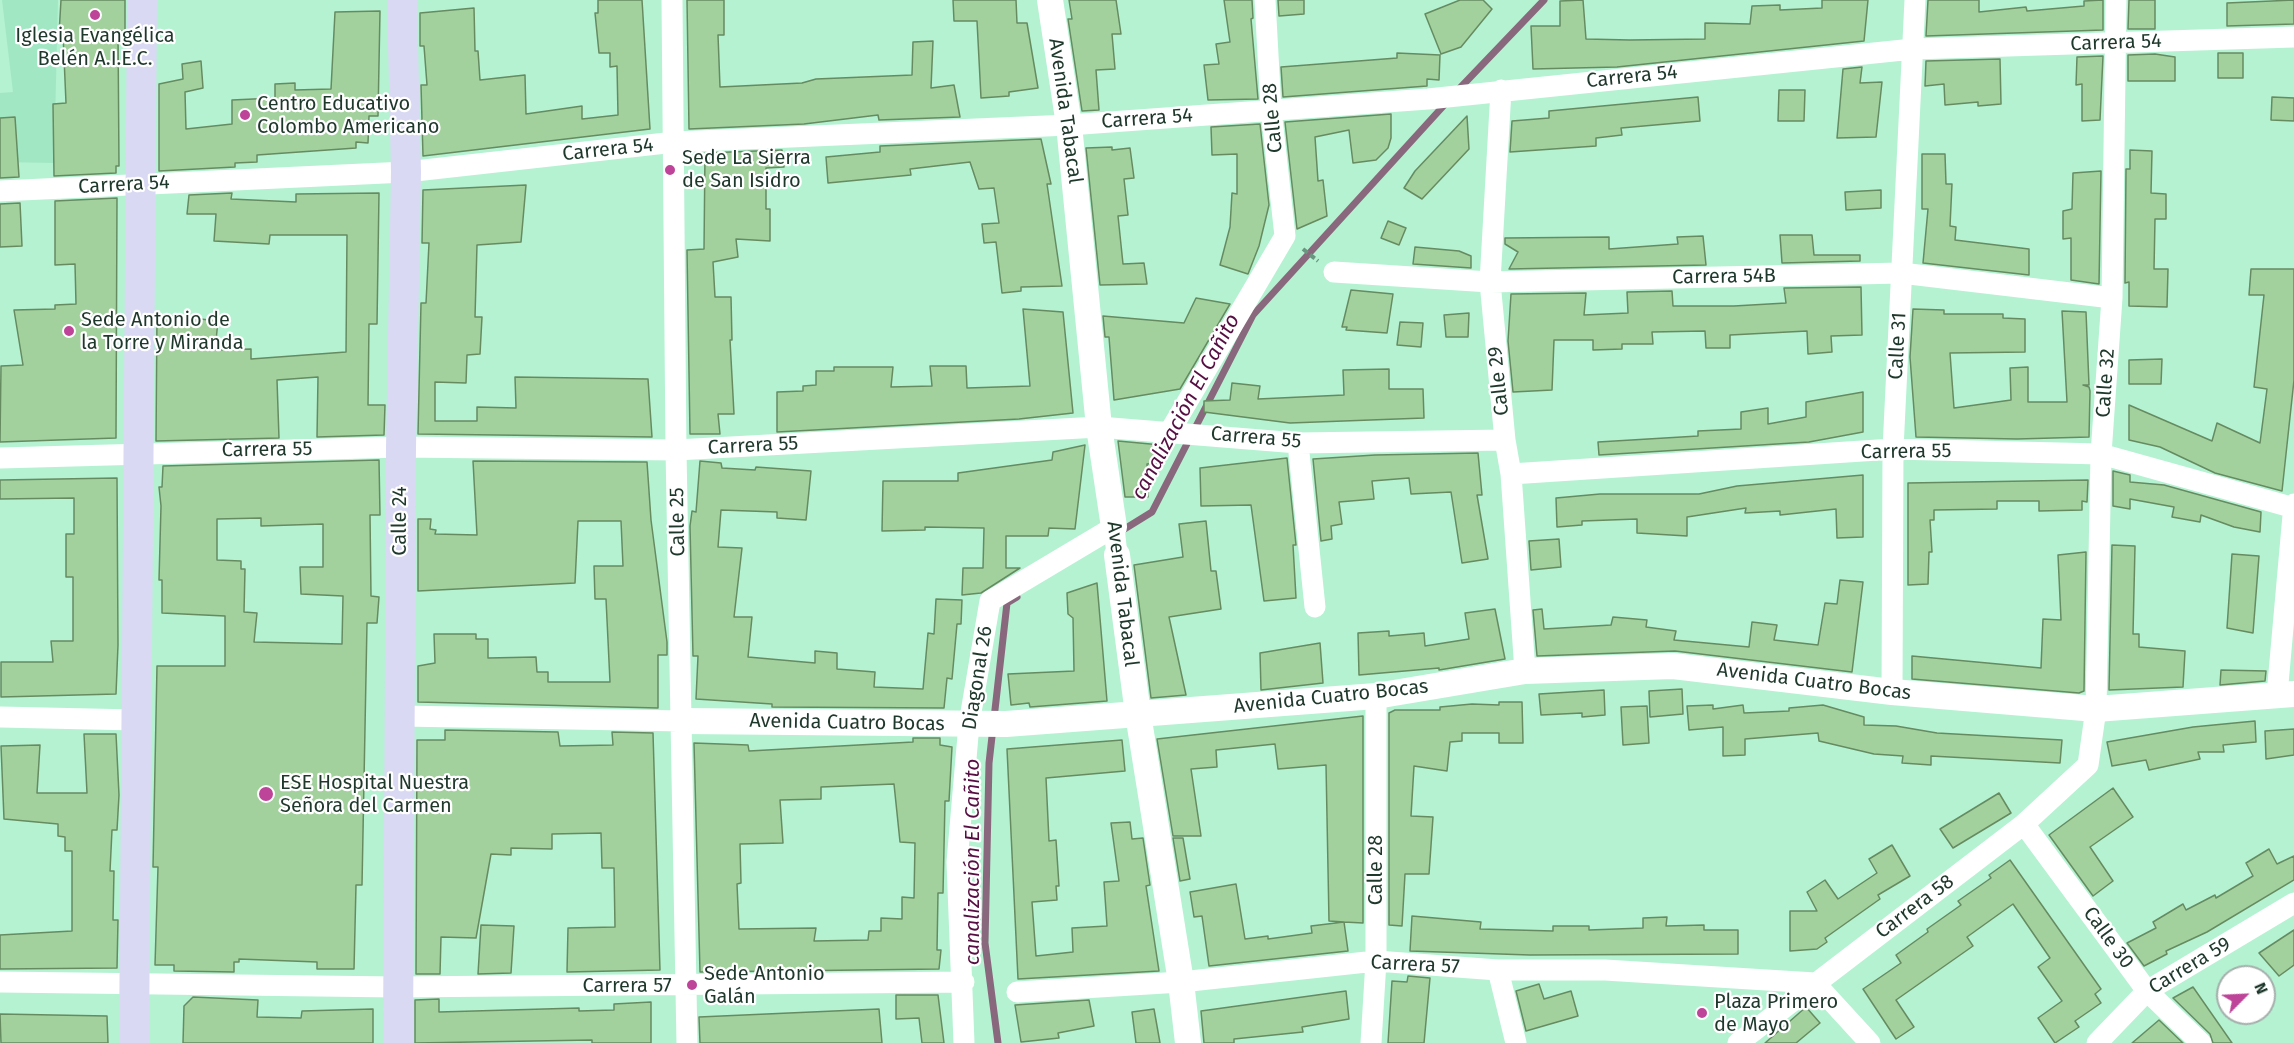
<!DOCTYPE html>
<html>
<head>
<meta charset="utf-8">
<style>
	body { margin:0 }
	#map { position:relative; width:2294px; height:1043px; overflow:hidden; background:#b4f2d2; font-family:"Fira Sans",sans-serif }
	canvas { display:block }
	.north { position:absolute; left:2216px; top:965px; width:60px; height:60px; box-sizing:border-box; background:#fff; border:2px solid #a5afab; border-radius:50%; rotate:66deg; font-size:16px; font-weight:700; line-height:24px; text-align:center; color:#1f382c }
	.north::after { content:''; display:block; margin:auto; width:21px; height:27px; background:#bd4498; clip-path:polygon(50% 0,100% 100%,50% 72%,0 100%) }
</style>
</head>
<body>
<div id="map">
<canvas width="2294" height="1043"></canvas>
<div class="north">N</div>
</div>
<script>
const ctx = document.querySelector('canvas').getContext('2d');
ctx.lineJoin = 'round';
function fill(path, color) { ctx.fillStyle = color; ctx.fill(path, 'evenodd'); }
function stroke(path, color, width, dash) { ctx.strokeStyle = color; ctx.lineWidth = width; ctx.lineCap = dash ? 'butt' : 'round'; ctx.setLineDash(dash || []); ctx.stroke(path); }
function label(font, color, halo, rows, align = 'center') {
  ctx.font = font + ' "Fira Sans",sans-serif'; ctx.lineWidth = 4.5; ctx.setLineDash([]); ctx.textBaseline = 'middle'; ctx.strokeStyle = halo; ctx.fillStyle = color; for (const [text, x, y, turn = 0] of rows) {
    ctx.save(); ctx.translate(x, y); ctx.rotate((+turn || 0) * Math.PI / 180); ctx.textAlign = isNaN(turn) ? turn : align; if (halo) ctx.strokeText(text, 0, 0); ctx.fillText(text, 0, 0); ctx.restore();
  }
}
fill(new Path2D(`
	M2 0H58L54 163 0 162V93L13 92Z`), '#a2e7c4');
stroke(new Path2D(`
	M1459 89 1544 0
	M1118 533 1152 512 1253 315 1447 102
	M998 1043 985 943 989 763 1007 603 1017 597`), '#89687d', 7);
const building = new Path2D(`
	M61 0H125V31H118L119 166H116V173L54 176 53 104 66 103 63 34H59Z
	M598 0H642L650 129 423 156 421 85H427L424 46H420V13L474 8 475 51H478L480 80 525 75 526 114 582 106V119L618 115 617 66 610 67V53H599L595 13H598Z
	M687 0H724V35H718L720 87 802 83 816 79 912 75 913 42 933 41 931 88 954 85 960 117 879 120 878 115 804 124 689 129Z
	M953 0H1016L1017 23H1027L1038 88 1009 92V96L981 98 977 21H954Z
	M1069 0H1116L1121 34H1112L1115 69 1096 70 1099 110 1082 111 1068 19H1072Z
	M1224 0H1252L1253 18 1251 19 1258 99 1208 100 1204 65 1219 64 1216 44 1230 42Z
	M1278 0H1304V14L1279 16Z
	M1460 0H1483L1492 9 1461 47 1441 54 1425 14Z
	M1583 0 1586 39 1630 40 1705 39V23L1750 24 1752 6 1780 5V10L1822 8V0H1868L1864 41 1617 67 1533 69 1531 26H1560V1Z
	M1928 0H1979V12L2026 7 2027 11 2084 6V1L2103 0V30L1926 36Z
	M2129 0H2155V29H2128Z
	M2294 0V24L2227 26V3Z
	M380 11 378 116H369L368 143 356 142V148L257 155V162L235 163V167L159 171V84L183 79 182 64 201 61 203 88 185 92 186 129 232 124V100L275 98V84L295 83V90L331 89 335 12Z
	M1397 53 1440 55 1439 80 1427 79V86L1283 97 1281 67 1397 58Z
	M2218 53H2243V78H2218Z
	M2155 54 2175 57V81H2128V55Z
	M2103 56 2100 120 2082 121V84L2076 85 2077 57Z
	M2000 59 2001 104 1978 106V102L1945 105 1944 84 1925 86 1926 61Z
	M1862 67 1860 83 1882 82 1876 137 1837 138 1843 69Z
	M1779 90H1805L1804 121H1778Z
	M1698 97 1700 121 1621 128 1622 135 1596 138V146L1510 152 1512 121 1549 118V111Z
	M2272 97 2294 98V121L2271 120Z
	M1391 114V138L1388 148 1376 160 1353 163 1349 130 1315 137 1318 181 1323 180 1327 216 1297 229 1285 122Z
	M1467 116 1469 149 1422 199 1404 188 1415 171Z
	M15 117 19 177 0 178V118Z
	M1260 124 1269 205 1259 246 1248 274 1220 265 1230 227 1232 193 1237 194V154L1212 155 1211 127Z
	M1041 139 1051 184H1047L1062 286 1021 287V291L1002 293 996 242 984 243 982 224 999 223 994 188 979 189 970 162 910 169 911 175 828 183 826 157 880 152V146Z
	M1112 147V150L1130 148 1134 178 1124 179 1128 215 1118 216 1123 264 1144 263 1147 284 1100 285 1086 148Z
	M782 150 784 167 766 168V209H770V241L736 239 738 257 713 262 715 297H731L732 340H730L734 414H718L720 434H690L687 250 704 249 705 153Z
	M2130 150 2152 151 2151 193 2166 194V219H2155L2154 269H2168L2167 307 2129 306V282L2125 283 2126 169H2130Z
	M1922 154H1945L1946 184H1952L1950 226 1956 227 1955 240 2029 249V275L1923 263 1928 209H1922Z
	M2101 171 2099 284 2071 280V238L2063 239V211L2072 209 2073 173Z
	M526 185 521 242 477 245 475 317H482L480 354 467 355 466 383 435 382V421H477V407L516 408 515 377 648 379 652 437 418 434 421 303H426L429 243H422L423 190Z
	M1881 190V208L1846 210 1845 192Z
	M232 193 231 199 296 202V194L379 193 377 324H369L368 405H385L384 435 317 437 318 377 277 380 279 438 156 441 157 314 218 321 215 350 251 349V359L346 352 347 235H270L269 244 214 241 216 214H187L189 195Z
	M117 198 116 438 0 442 1 366 23 365 14 310 55 309V305L76 304 75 264 55 265V201Z
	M20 203 22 246 0 247V204Z
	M1388 221 1406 228 1399 245 1381 238Z
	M1780 235H1812L1814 255H1860V261L1782 263Z
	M1703 236 1706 265 1509 269 1518 252 1505 244V238L1609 237V249L1678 244 1677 237Z
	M1415 247 1459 251 1471 256V268L1413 264Z
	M2251 269H2294V380L2282 491 2215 473 2160 447 2129 440V405L2212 441 2217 423 2260 443 2267 389 2254 387 2264 295H2249Z
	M1861 287 1862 335 1831 336 1832 352 1808 354 1807 331 1730 335V348H1706L1705 331 1652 332 1653 344H1622V349L1593 350V340H1554L1552 390 1513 392 1508 341 1511 294 1586 293 1584 315 1628 313 1627 292 1672 291 1673 306H1734L1786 303 1784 288Z
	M1351 290 1393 294 1387 333 1346 330 1347 327H1342Z
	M1196 298 1230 304 1180 389 1114 400 1109 337H1105L1103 316 1184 323Z
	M1023 309 1063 312 1073 413 1019 419 777 432V392L803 391V386L816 385V371H834V367H893L891 387 932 386 930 366H966L967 388 1030 386Z
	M1913 309 1944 310V314H2003V318L2025 319V352L1950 353 1954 408 2011 400 2010 368 2028 367V402H2067L2062 311 2086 312 2089 385H2083L2089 387 2090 391 2089 437 2017 439 1916 437 1910 357Z
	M1469 313 1468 337H1446L1444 315Z
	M1400 322 1423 323 1421 347 1397 345Z
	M2162 359 2161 384H2129V360Z
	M1389 369V389H1423L1424 418 1290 423 1204 412V401L1230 400 1232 383 1260 386 1258 399 1344 395 1343 370Z
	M1863 392V432L1809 442 1599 455 1598 442 1698 436V431L1741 429V412L1768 408V424L1806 417V402Z
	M1118 441 1161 445 1162 463 1147 464 1148 497H1125Z
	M1085 445 1075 529 1049 528 1048 536H1006V568H1020L981 593 962 595 963 568H983L984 528 925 527V530L882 531 883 481H958V473L1052 460 1053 452Z
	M1478 453 1482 495H1477L1488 559 1462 563 1451 492 1411 494 1409 478 1372 481 1374 499 1339 502 1342 524 1331 526 1332 539 1321 541 1313 459 1375 455Z
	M1287 458 1296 545H1293L1296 598 1264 601 1251 505 1201 506 1200 468Z
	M379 460 380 515H370L371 596 379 597 377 623H367L362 885H356L354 969H317V962L239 959V962H234V972L174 971V965H155L158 867H153L157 666H225V616L162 613V580H159L161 506 159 487H162L163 466ZM261 518V526L323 524V567H300L301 594 343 596 342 644 254 642 257 613 244 612 245 569H241V561L217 560V519Z
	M473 461 647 462 651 520 667 642V655H658V708L418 702V666L435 663 434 634H476V639H488V658L536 657 537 672H548V682H610L606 599H595L594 566H623L621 521H578L575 583 418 591V519H431L430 529 436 530 435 534 477 535Z
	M700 461 721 463 722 468 755 470 756 467 811 471 806 520 777 518V512L721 510 718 547 742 548 734 617H752L748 657 815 663V651L837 653V669L875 672 874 687 923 689 928 633 934 634 936 599 962 600 961 624H957L952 679 947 678 944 708 772 707V704L696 699 698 656H693L690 526 692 511 696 512Z
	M2113 471 2130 475V482L2164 485 2261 512 2260 532 2234 527 2201 515 2200 522 2172 517 2174 507 2130 499V509L2113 506Z
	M1863 475V537L1837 538 1836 509 1780 515V511L1745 513 1746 508 1687 517V536L1637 533V519L1582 521V525L1557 527 1556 498 1600 494H1699L1737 486Z
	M117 478 118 645 116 694 1 697V662H53L51 641H73V577H66V534H74V498L0 499V480Z
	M2088 480 2087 502 2082 501V510L2039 511V501H1997V509L1934 510V520H1930L1932 552H1929L1928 584 1908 585V483Z
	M1206 521 1211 571H1216L1221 609 1169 617 1186 695 1151 698 1134 565 1183 557 1179 524Z
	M1559 539 1561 567 1531 570 1529 541Z
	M2112 545 2135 546 2133 634H2139V647L2185 651 2183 687 2109 690Z
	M2086 552 2084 691 2079 693 1912 679V656L2041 668 2043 619 2061 620 2058 555Z
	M2232 554 2259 556 2253 633 2227 628Z
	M1840 580 1863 582 1852 672 1675 651 1537 656 1533 610 1542 609 1544 629 1611 625 1613 617 1647 620 1646 627 1676 631 1674 640 1749 647 1752 622 1777 625 1774 640 1818 645 1825 603 1837 604Z
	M1097 583 1107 701 1030 707 1029 703 1011 705 1008 674 1074 671 1073 618 1068 614 1067 593Z
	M1495 609 1505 659 1439 670V668L1359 675 1358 633 1389 631V636L1424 633 1425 646 1469 639 1465 613Z
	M1320 643 1323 683 1261 690 1260 653Z
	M2221 670 2266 671 2265 681 2220 685Z
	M1682 689 1683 714 1650 717 1649 691Z
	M1604 690 1605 715 1582 717V713L1541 715 1539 694Z
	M1499 702H1522L1523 743H1499V733H1462V741L1450 742 1447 771 1414 766 1411 816 1433 817 1429 874H1405L1402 926 1389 925V713L1395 710H1440V707L1472 704 1499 705Z
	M1713 705V709L1743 705 1744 713 1789 711V708L1823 705 1864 717V725L1896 726 1937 733 2062 740 2060 763 1931 756V765L1902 763 1903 756 1874 754 1819 741 1818 733 1745 739V755L1723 756V727L1689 730 1687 706Z
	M1647 706 1649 743 1623 745 1621 707Z
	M1363 716V923L1344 922 1348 951 1209 966 1202 916 1194 917 1190 892 1236 884 1245 939 1268 936V939L1312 933 1311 926 1344 922 1329 921 1326 765 1278 769 1275 744 1216 750 1217 767 1191 769 1201 836H1173L1157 739Z
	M2255 721 2256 742 2223 745 2224 752H2198L2200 759 2149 770 2146 760 2112 766 2107 742 2193 727Z
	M2294 729V755L2266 759 2265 731Z
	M445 730 558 732 560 746 613 745 612 732 653 733 660 970 567 972 568 928 615 927 614 868H602L601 833 552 834V849L511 848V855L491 854 476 938 441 937 440 974H416L417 740H445Z
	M84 734H116L119 795 117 830H112L110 871H114L113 920H118L117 968 0 969V935L72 931V851H65V837L58 836V824L4 819 1 746 40 745 37 793H87Z
	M913 738H940V745L952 747 949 801H945L943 893H938L937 950H941L939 969 700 972 694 743 748 745 749 751 913 742ZM894 784 900 842 915 843 914 898 902 897V919L881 918V931H869L868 940 814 941 816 928 739 929 737 884 741 883 740 844 783 843 780 800 821 799V787Z
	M1122 740 1125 771 1046 778 1049 841 1056 840 1059 886H1056L1057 900 1032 902 1036 956 1073 952 1072 928 1107 926 1104 882 1119 881 1111 823 1130 822 1132 839 1143 838 1150 885 1146 886 1159 971 1018 979 1007 749Z
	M2113 788 2133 817 2090 847 2113 881 2093 896 2049 835Z
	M1999 793 2011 813 1953 848 1940 829Z
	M1173 838H1183L1190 879 1180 881Z
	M1892 845 1910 876 1878 895 1880 899 1825 938 1827 942 1817 949 1790 951V911H1817L1807 892 1825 880 1838 899 1877 873 1869 859Z
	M2269 849 2277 864 2294 856V880L2207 932 2166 951 2167 954 2144 966 2127 943 2156 928 2153 922 2183 904 2186 910 2215 895 2216 898 2253 876 2246 863Z
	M2010 860 2101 989 2095 994 2101 1003 2075 1021 2079 1027 2055 1043 2038 1018 2062 1001 2038 967 2050 958 2013 904 1967 937 1973 946 1896 1000 1914 1027 1896 1039 1863 989 1901 963 1896 955 1928 932 1927 929 1961 905 1958 901 1991 878 1989 875Z
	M1412 916 1481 922 1480 929 1553 931V926H1589V930L1643 928V918L1667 917 1666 926 1704 925V930H1738V954L1530 955 1410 951Z
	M481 925 514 926 511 973 478 974Z
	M2294 930V965L2279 976 2259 953Z
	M1408 976 1430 978 1424 1043H1388L1392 981 1407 982Z
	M1539 984 1544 999 1571 991 1578 1016 1526 1031 1516 991Z
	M2193 987 2232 1043H2213L2210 1034 2173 998Z
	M1346 991 1349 1019 1302 1027 1303 1032 1234 1039V1043H1204L1201 1011Z
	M896 995H938L944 1043H922L919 1018 896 1019Z
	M193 997 258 1000 257 1017 301 1018 302 1011 373 1009V1043H183L184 1006Z
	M439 999V1012L579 1008V1011L614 1010V1004L651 1002V1043H592V1040L415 1043V1000Z
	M1089 1000 1094 1026 1058 1033 1059 1038 1021 1042 1015 1005Z
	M1806 1007 1820 1023 1796 1043H1765Z
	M879 1009 882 1043H700L699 1017Z
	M1154 1009 1160 1043H1136L1132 1012Z
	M0 1014 107 1016 108 1043H1Z
	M2159 1020 2183 1043H2132Z`);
fill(building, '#a2d19d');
stroke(building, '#668b61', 1.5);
stroke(new Path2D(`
	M1303 249 1318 261`), '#6a957f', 4, [6, 3]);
stroke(new Path2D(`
	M672 0 676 450 687 1043
	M1501 90 1490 282 1505 440 1511 474 1525 671
	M0 191 406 172 675 142 1069 125 1428 99 1913 49 2294 37
	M1334 272 1490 282 1901 273 2112 298
	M1170 431 1285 236 1271 109 1265 0
	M1298 443 1315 607
	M0 458 401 447 676 450 1099 427 1298 443 1505 440
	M1511 474 1893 449 2101 454 2294 508
	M1892 692 1893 449 1915 0
	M2277 695 2294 504
	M401 716 683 721
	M0 717 136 720
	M2024 824 2147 991 2201 1043
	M1498 970 1516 1043
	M0 982 397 987 964 982
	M1017 992 1181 982 1376 961 1498 970H1605L1815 983 1870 1043
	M964 1043 957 862 969 724 990 601 1114 527 1117 555
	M1371 1043 1376 961V696
	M1738 1043 2024 824 2088 765 2096 709 2101 454 2112 298 2116 0
	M2097 1043 2147 991 2294 903`), '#fff', 21);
stroke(new Path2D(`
	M1050 0 1069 125 1099 427 1114 527
	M1117 555 1138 714 1181 982 1188 1043
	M683 721 1006 724 1376 696 1525 671 1673 666 1892 692 2096 709 2294 694`), '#fff', 26);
stroke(new Path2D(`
	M134 1043 142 0
	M398 1043 401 447 406 172 402 0`), '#d9d9f4', 30);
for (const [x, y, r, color] of [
	[95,15,6,"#bd4498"],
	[245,115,6,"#bd4498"],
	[670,170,6,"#bd4498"],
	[69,331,6,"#bd4498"],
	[266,794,8,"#bd4498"],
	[692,985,6,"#bd4498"],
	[1702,1013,6,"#bd4498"]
]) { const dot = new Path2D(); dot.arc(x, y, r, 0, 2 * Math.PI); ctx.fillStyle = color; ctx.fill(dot); stroke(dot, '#fff', 2); }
label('20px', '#1f382c', '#fff', [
	["Iglesia Evangélica",95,36,"center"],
	["Belén A.I.E.C.",95,59,"center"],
	["Centro Educativo",257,104],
	["Colombo Americano",257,127],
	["Sede La Sierra",682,158],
	["de San Isidro",682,181],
	["Sede Antonio de",81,320],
	["la Torre y Miranda",81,343],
	["ESE Hospital Nuestra",280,783],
	["Señora del Carmen",280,806],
	["Sede Antonio",704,974],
	["Galán",704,997],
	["Plaza Primero",1714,1002],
	["de Mayo",1714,1025]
], 'left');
label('20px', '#1f382c', '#fff', [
	["Carrera 54",2116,43,-2],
	["Carrera 54",1632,77,-6],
	["Avenida Tabacal",1065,111,82],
	["Calle 28",1273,118,-95],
	["Carrera 54",1147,119,-4],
	["Carrera 54",608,150,-6],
	["Carrera 54",124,185,-3],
	["Carrera 54B",1724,277,-1],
	["Calle 31",1898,346,-87],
	["Calle 29",1499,381,-96],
	["Calle 32",2106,383,-86],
	["Carrera 55",1256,438,5],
	["Carrera 55",753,446,-3],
	["Carrera 55",267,450,-1],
	["Carrera 55",1906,452,-1],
	["Calle 24",400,521,-90],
	["Calle 25",678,522,-91],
	["Avenida Tabacal",1122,594,83],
	["Diagonal 26",978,678,-81],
	["Avenida Cuatro Bocas",1814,682,7],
	["Avenida Cuatro Bocas",1331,697,-6],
	["Avenida Cuatro Bocas",847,723,1],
	["Calle 28",1376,870,-90],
	["Carrera 58",1915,907,-37],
	["Calle 30",2108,938,54],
	["Carrera 57",1415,965,3],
	["Carrera 59",2190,966,-31],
	["Carrera 57",627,986]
]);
label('italic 21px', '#560f42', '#fff', [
	["canalización El Cañito",1186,407,-62],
	["canalización El Cañito",973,862,-90]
]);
</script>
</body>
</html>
